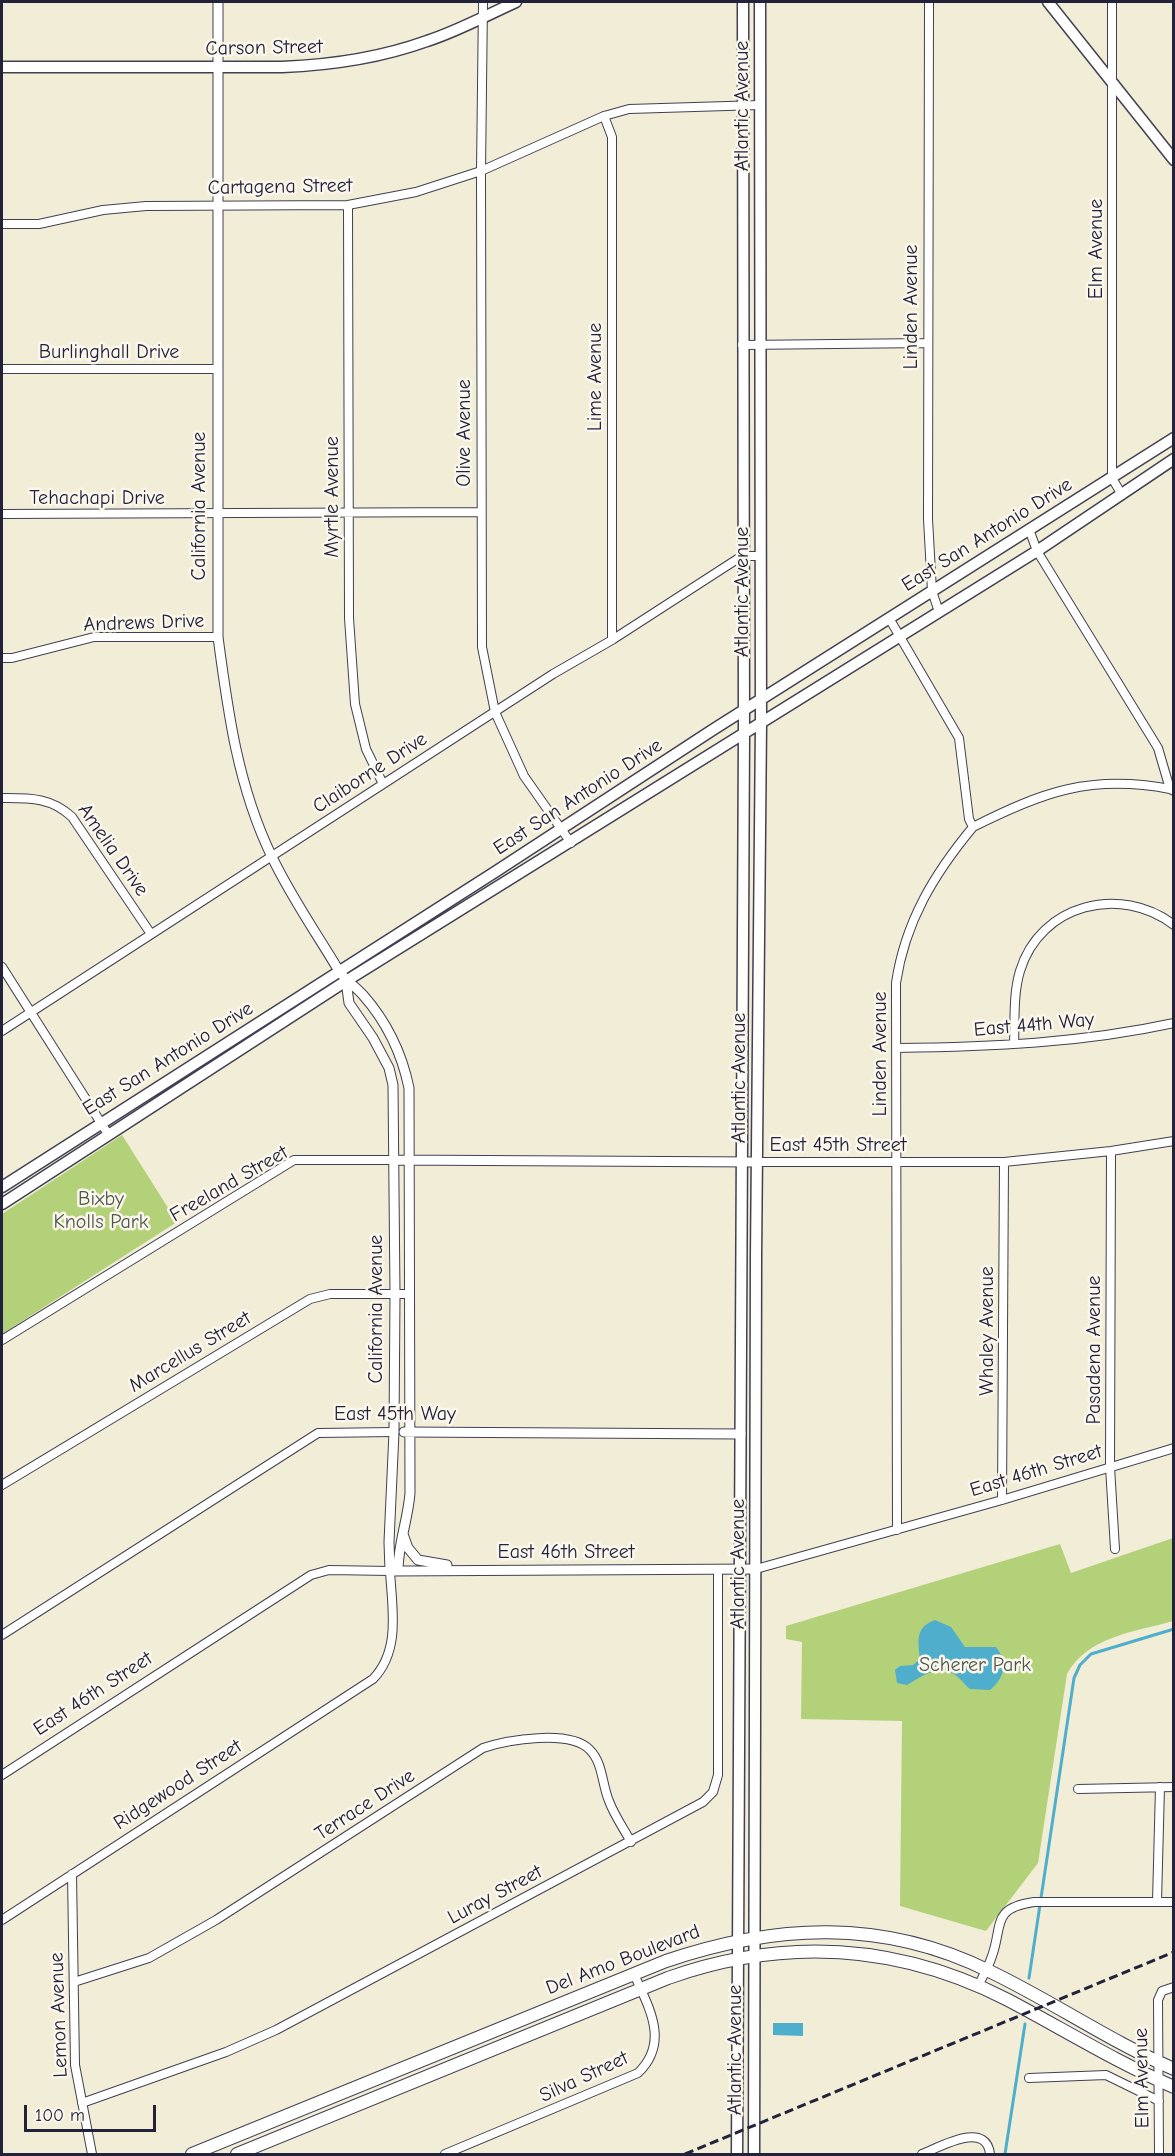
<!DOCTYPE html>
<html>
<head>
<meta charset="utf-8">
<style>
	body { margin:0 }
	#map { position:relative; width:1175px; height:2156px; overflow:hidden; background:#f2edd7; font-family:"Comic Neue",sans-serif }
	canvas { display:block }
	.frame { position:absolute; inset:0; border:3px solid #22223b; pointer-events:none }
	.scale { position:absolute; left:24px; top:2105px; width:132px; height:27px; box-sizing:border-box; border:3px solid #22223b; border-top:0; padding-left:8px; font-size:18px; line-height:21px; white-space:nowrap; color:#22223b; -webkit-text-stroke:4px #fbf7ec; paint-order:stroke }
</style>
</head>
<body>
<div id="map">
<canvas width="1175" height="2156"></canvas>
<div class="frame"></div>
<div class="scale">100 m</div>
</div>
<script>
const ctx = document.querySelector('canvas').getContext('2d');
ctx.lineJoin = 'round';
function fill(path, color) { ctx.fillStyle = color; ctx.fill(path, 'evenodd'); }
function stroke(path, color, width, dash) { ctx.strokeStyle = color; ctx.lineWidth = width; ctx.lineCap = dash ? 'butt' : 'round'; ctx.setLineDash(dash || []); ctx.stroke(path); }
function label(font, color, halo, rows, align = 'center') {
  ctx.font = font + ' "Comic Neue",sans-serif'; ctx.lineWidth = 5; ctx.setLineDash([]); ctx.textBaseline = 'middle'; ctx.strokeStyle = halo; ctx.fillStyle = color; for (const [text, x, y, turn = 0] of rows) {
    ctx.save(); ctx.translate(x, y); ctx.rotate((+turn || 0) * Math.PI / 180); ctx.textAlign = isNaN(turn) ? turn : align; if (halo) ctx.strokeText(text, 0, 0); ctx.fillText(text, 0, 0); ctx.restore();
  }
}
fill(new Path2D(`
	M122 1135 177 1222 2 1334V1214Z
	M1173 1538V1621C1135 1632 1088 1636 1067 1674L1038 1863 986 1931 900 1906 902 1721 801 1719 802 1642 786 1639V1626L1060 1544 1071 1573Z`), '#b2d179');
fill(new Path2D(`
	M935 1620 951 1627 965 1647H996C1008 1662 1005 1678 990 1690L970 1689C966 1686 964 1683 960 1679 942 1661 924 1675 907 1685L897 1683 895 1670 900 1666 913 1665 920 1659C918 1641 915 1627 935 1620Z
	M773 2023H803V2036L773 2035Z`), '#4eaecc');
stroke(new Path2D(`
	M1029 1978 1074 1678 1080 1665 1091 1654 1174 1629
	M1005 2154 1025 2024`), '#4eaecc', 3);
const minor = new Path2D(`
	M483 2 481 171 482 647 495 712 524 776 571 843
	M929 2 928 519 932 591 939 612
	M1112 2V478L1122 495
	M604 116 612 137V640
	M348 205 349 618 355 704 366 749 383 784
	M2 224H39L103 210 146 206 348 205 416 192 481 171 604 116 629 109 760 105
	M742 345 928 343
	M2 369H217
	M2 514 481 512
	M1029 529 1037 551 1158 748 1170 789 1174 791
	M889 618 959 738 969 819 973 827C934 874 905 922 896 983L897 1530
	M2 658H12L94 637H218
	M2 798C29 798 51 797 72 817L151 934
	M973 827C1042 792 1091 774 1170 789
	M2 967 108 1134
	M2 1031 553 674 612 640 742 556H761
	M1014 1044C1015 1020 1013 994 1020 971 1040 904 1121 884 1174 925
	M897 1048C990 1047 1082 1043 1174 1023
	M1111 1151 1110 1467 1115 1549
	M757 1162H1004L1111 1151 1174 1141
	M2 1340 294 1160H394
	M2 1485 310 1299 330 1294H409
	M1002 1500 1004 1162
	M756 1569 1002 1500 1174 1448
	M2 1635 318 1433 394 1432
	M2 1775 311 1575 329 1570 390 1571C392 1608 401 1650 373 1679L2 1920
	M1078 1789 1174 1787
	M72 1874 75 2065 92 2154
	M1157 1902 1160 1787
	M74 1982 149 1958 216 1920 483 1748C507 1740 570 1729 590 1750 603 1763 602 1785 609 1801 614 1815 624 1829 631 1842
	M978 1986C983 1976 989 1966 992 1956 1003 1926 991 1908 1034 1902H1174
	M1029 2078 1106 2075 1159 2101
	M82 2103 226 2052 276 2030 703 1802 713 1792 718 1775V1570
	M445 2154 638 2073C670 2042 649 2008 634 1974
	M922 2154C940 2147 986 2120 990 2154
	M1159 2154 1158 2000 1162 1991 1174 1987`);
const tertiary = new Path2D(`
	M218 2V637C228 713 238 787 272 857 291 897 317 934 339 971 346 981 355 986 363 995 386 1021 402 1054 409 1088L410 1493C408 1520 398 1544 398 1571
	M346 981 349 1003 373 1038 389 1068 393 1085 395 1294 394 1432 389 1542 390 1571 756 1569
	M394 1160 757 1162
	M404 1432 741 1434
	M403 1534 408 1548 418 1560 447 1565`);
const secondary = new Path2D(`
	M1048 2 1174 160
	M2 67H282C332 65 380 58 427 41 458 31 487 15 516 2
	M2 1187 495 872 714 729 1174 438
	M2 1204 346 981 1037 551 1174 459
	M737 2154 744 732 743 2
	M754 2154 756 1256 761 723 760 2`);
const primary = new Path2D(`
	M192 2154 666 1961C775 1924 882 1918 989 1971 1052 2001 1109 2041 1174 2069
	M237 2154 668 1978C784 1937 897 1943 1008 2000 1063 2029 1116 2062 1174 2087`);
stroke(minor, '#414052', 10);
stroke(tertiary, '#414052', 11);
stroke(secondary, '#414052', 13);
stroke(primary, '#414052', 14);
stroke(minor, '#fff', 8);
stroke(tertiary, '#fff', 9);
stroke(secondary, '#fff', 10);
stroke(primary, '#fff', 12);
stroke(new Path2D(`
	M685 2154 1174 1952`), '#22223b', 3, [9, 4.5]);
label('20px', '#22223b', '#fbf7ec', [
	["Carson Street",264,48,-1],
	["Atlantic Avenue",742,106,-90],
	["Cartagena Street",280,187,-1],
	["Elm Avenue",1096,249,-90],
	["Linden Avenue",911,307,-90],
	["Burlinghall Drive",109,352],
	["Lime Avenue",595,377,-90],
	["Olive Avenue",464,433,-90],
	["Myrtle Avenue",332,497,-90],
	["Tehachapi Drive",97,498],
	["California Avenue",199,506,-90],
	["East San Antonio Drive",987,535,-32],
	["Atlantic Avenue",742,592,-90],
	["Andrews Drive",144,623,-2],
	["Claiborne Drive",370,773,-33],
	["East San Antonio Drive",578,797,-33],
	["Amelia Drive",113,850,55],
	["East 44th Way",1034,1025,-5],
	["Linden Avenue",880,1054,-90],
	["East San Antonio Drive",168,1059,-32],
	["Atlantic Avenue",739,1078,-90],
	["East 45th Street",838,1145],
	["Freeland Street",229,1184,-30],
	["California Avenue",376,1309,-90],
	["Whaley Avenue",987,1331,-90],
	["Pasadena Avenue",1094,1350,-90],
	["Marcellus Street",190,1352,-31],
	["East 45th Way",395,1414],
	["East 46th Street",1036,1471,-17],
	["East 46th Street",566,1552],
	["Atlantic Avenue",738,1564,-90],
	["East 46th Street",93,1694,-33],
	["Ridgewood Street",178,1785,-33],
	["Terrace Drive",365,1805,-33],
	["Luray Street",495,1895,-28],
	["Del Amo Boulevard",623,1960,-21],
	["Lemon Avenue",59,2015,-92],
	["Atlantic Avenue",735,2050,-90],
	["Silva Street",584,2077,-25],
	["Elm Avenue",1142,2078,-91]
]);
label('20px', '#4d574e', '#fbf7ec', [
	["Bixby",101,1199],
	["Knolls Park",101,1222],
	["Scherer Park",975,1665]
]);
</script>
</body>
</html>
